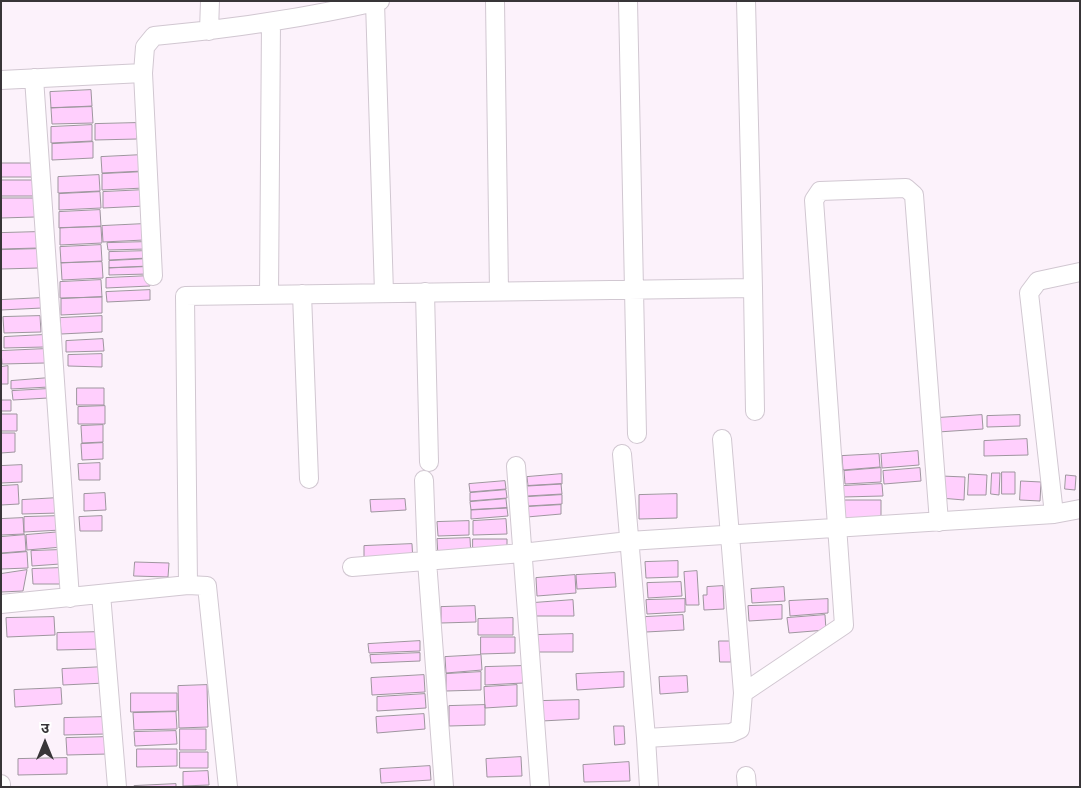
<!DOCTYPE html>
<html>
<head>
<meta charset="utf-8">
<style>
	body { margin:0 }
	#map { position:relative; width:1081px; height:788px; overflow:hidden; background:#fcf2fb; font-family:"IBM Plex Serif","Noto Sans Devanagari",serif }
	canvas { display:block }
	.frame { position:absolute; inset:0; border:2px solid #383538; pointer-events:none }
	.north { position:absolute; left:20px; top:718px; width:50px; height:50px; -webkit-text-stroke:4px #fff; paint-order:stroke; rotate:0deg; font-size:14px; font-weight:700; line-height:20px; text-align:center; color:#383538 }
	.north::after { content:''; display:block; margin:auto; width:18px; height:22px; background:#383538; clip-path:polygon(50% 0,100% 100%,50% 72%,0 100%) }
</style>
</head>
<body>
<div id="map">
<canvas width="1081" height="788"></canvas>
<div class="frame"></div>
<div class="north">उ</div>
</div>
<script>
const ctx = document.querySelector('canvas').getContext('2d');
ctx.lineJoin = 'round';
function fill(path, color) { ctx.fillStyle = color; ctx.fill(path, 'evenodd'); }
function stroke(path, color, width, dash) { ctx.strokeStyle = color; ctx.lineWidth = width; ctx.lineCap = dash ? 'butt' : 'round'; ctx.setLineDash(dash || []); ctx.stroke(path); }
const building = new Path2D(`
	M91 90 92 106 51 108 50 92Z
	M92 107 93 123 52 124 51 108Z
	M136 123 137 139 95 140V124Z
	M92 125V141L51 143V127Z
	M93 142V158L52 160V144Z
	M142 155 143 171 102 173 101 157Z
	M1 163H34V177H1Z
	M143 172 144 188 102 190V174Z
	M99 175 100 191 58 193V177Z
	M1 180H37V196H1Z
	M144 190 145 206 103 208V192Z
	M100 192 101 208 59 210V194Z
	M1 198H35V217L1 218Z
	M100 210 101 226 59 228V212Z
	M144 224V240L103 242 102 226Z
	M101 227 102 243 60 245V228Z
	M38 232V248L1 249V233Z
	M146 242V249L108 250 107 243Z
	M101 245 102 261 61 263 60 247Z
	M39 249V268L1 269V250Z
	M147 251 148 258 109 260V252Z
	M147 259 148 266 109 268V261Z
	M102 262 103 278 62 280 61 263Z
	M148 267V274L109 275V268Z
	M149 276 150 286 106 288V278Z
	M101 280 102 297 60 298V282Z
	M150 290V300L107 302 106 292Z
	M102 297V313L61 315V299Z
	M42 298V308L1 310V300Z
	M40 316 41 332 4 333 3 317Z
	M102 316V332L61 334 60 318Z
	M43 335 44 347 4 348V337Z
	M103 339 104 351 66 352V341Z
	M45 349V363L2 364 1 351Z
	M102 354V367L68 366V355Z
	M8 366V384H1V367Z
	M49 378V387L11 389V381Z
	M77 388H104V405H77Z
	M47 389 48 398 13 400 12 391Z
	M1 400H11V411H1Z
	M105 406V424H78V407Z
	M1 414H17V431H1Z
	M982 415 983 429 938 432 937 418Z
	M1020 415V426L987 427V416Z
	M103 425V442L82 443 81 426Z
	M1 433H15V452L1 453Z
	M1027 439 1028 455 984 456V441Z
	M103 443V459L82 460 81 444Z
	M918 451 919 465 882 468 881 454Z
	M879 454 880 467 843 470 842 456Z
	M100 463V480H79L78 464Z
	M22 465V482L1 483V466Z
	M881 468V482L845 484 844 471Z
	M920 468 921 481 884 484 883 471Z
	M1002 472H1015V494H1002Z
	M992 473H1000L999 495 991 494Z
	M562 474V484L528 486 527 477Z
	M969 474 987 475 986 495H968Z
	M1066 475 1076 476 1075 490 1065 489Z
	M941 476 965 477 964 500 940 498Z
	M505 481 506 489 470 492 469 484Z
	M1021 481 1041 482 1040 501 1020 500Z
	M561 484 562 494 527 496V486Z
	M882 484 883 496 842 497V486Z
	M18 485 19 504 1 505V486Z
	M506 490 507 498 470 501V493Z
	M105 493 106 510 84 511V494Z
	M677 494V518L639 519V495Z
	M562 495V504L528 506 527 497Z
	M58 498 59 513 22 514V500Z
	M405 499 406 510 371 512 370 500Z
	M506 499 507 508 471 510 470 502Z
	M842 500H881V517L842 518Z
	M561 505V514L527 517 526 507Z
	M507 508 508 516 471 519V510Z
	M60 516 61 530 24 532V517Z
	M102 516V531H80L79 517Z
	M23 518 24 534 1 535V519Z
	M506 519 507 534 473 535V521Z
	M469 521V535L438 536 437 522Z
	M61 532 62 547 27 550 26 535Z
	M25 535 26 551 1 553V537Z
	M470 538 471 556 438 557 437 539Z
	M473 539H507V554H473Z
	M412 544 413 561 364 563V546Z
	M59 550 60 564 32 566 31 551Z
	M27 552 28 568 1 569V554Z
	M678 561V577L646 578 645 562Z
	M135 562 169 563 168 577 134 576Z
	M60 568 61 584H33L32 569Z
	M27 570 23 591 1 592V574Z
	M697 571 699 605H686L684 572Z
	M615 573 616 587 577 589 576 575Z
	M575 575 576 593 537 596 536 578Z
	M681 582 682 596 648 598 647 583Z
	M723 586 724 609 704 610 703 595H707V587Z
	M784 587 785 601 752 603 751 589Z
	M685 599V612L647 614 646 600Z
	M828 599V613L790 616 789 601Z
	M573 600 574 616H534L533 603Z
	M782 605V619L749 621 748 606Z
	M475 606 476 622 441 623V607Z
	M683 615 684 630 646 632 645 617Z
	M825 615 826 630 789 633 787 618Z
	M54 617 55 635 7 637 6 618Z
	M513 618V635H478V619Z
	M101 632V649L57 650V633Z
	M573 634V652H538L537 635Z
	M481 637H515V653L481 654Z
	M420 641V651L369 653 368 644Z
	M719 641H730L731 662H720Z
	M420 653V661L371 663 370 655Z
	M481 655 482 670 446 673 445 657Z
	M522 666 523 683 485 685V667Z
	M104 667 105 683 63 685 62 669Z
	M481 672V690L446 691V674Z
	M624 672V687L577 690 576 674Z
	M424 675 425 692 372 695 371 678Z
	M687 676 688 692 660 694 659 677Z
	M207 685 208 727 179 728 178 686Z
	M517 685V706L485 708 484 687Z
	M61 688 62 704 15 707 14 690Z
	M131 693H177V711L131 712Z
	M425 694 426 708 377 711V697Z
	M579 700V719L542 721 541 701Z
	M485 705V725L449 726V706Z
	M176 712 177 729 134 730 133 713Z
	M424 714 425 729 377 733 376 717Z
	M105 717 106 734 64 735V718Z
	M614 726H624L625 744 615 745Z
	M180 729H206V750H180Z
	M176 731 177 744 135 746 134 732Z
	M107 737 108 754 67 755 66 738Z
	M137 749H177V766L137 767Z
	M180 752H208V768H180Z
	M521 757 522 776 487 777 486 759Z
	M67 758V774L18 775V759Z
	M629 762 630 781 584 782 583 765Z
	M430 766 431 780 381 783 380 769Z
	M208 771 209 785 183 786V772Z
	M176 784V787H134V786Z`);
fill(building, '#ffcffd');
stroke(building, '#9e959e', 1);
const street = new Path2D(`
	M495 1 499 291
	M628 1 637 434
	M375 2 384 293
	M209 31 210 1
	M34 78 70 598
	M1 80 143 73
	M153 276 143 73 145 47 154 36C230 29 305 18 380 1
	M753 288 755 411
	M425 292 429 462
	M302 294 309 479
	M269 295 271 22
	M722 439 743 693
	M622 454 646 738
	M516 466 540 787
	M424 480 427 561 444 787
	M1054 514 1029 293 1038 281 1080 272
	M352 567 522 553 629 541 1054 514 1080 509
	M188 585 185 296 753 288 746 1
	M101 594 117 787
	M1 604 188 585 207 586 228 787
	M746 776 747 787
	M1 784V787
	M649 787 646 738 731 733 740 729 743 693 844 625 814 200 820 191 906 188 914 195 939 522`);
stroke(street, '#d1c7d1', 20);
stroke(street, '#fff', 18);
</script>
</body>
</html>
